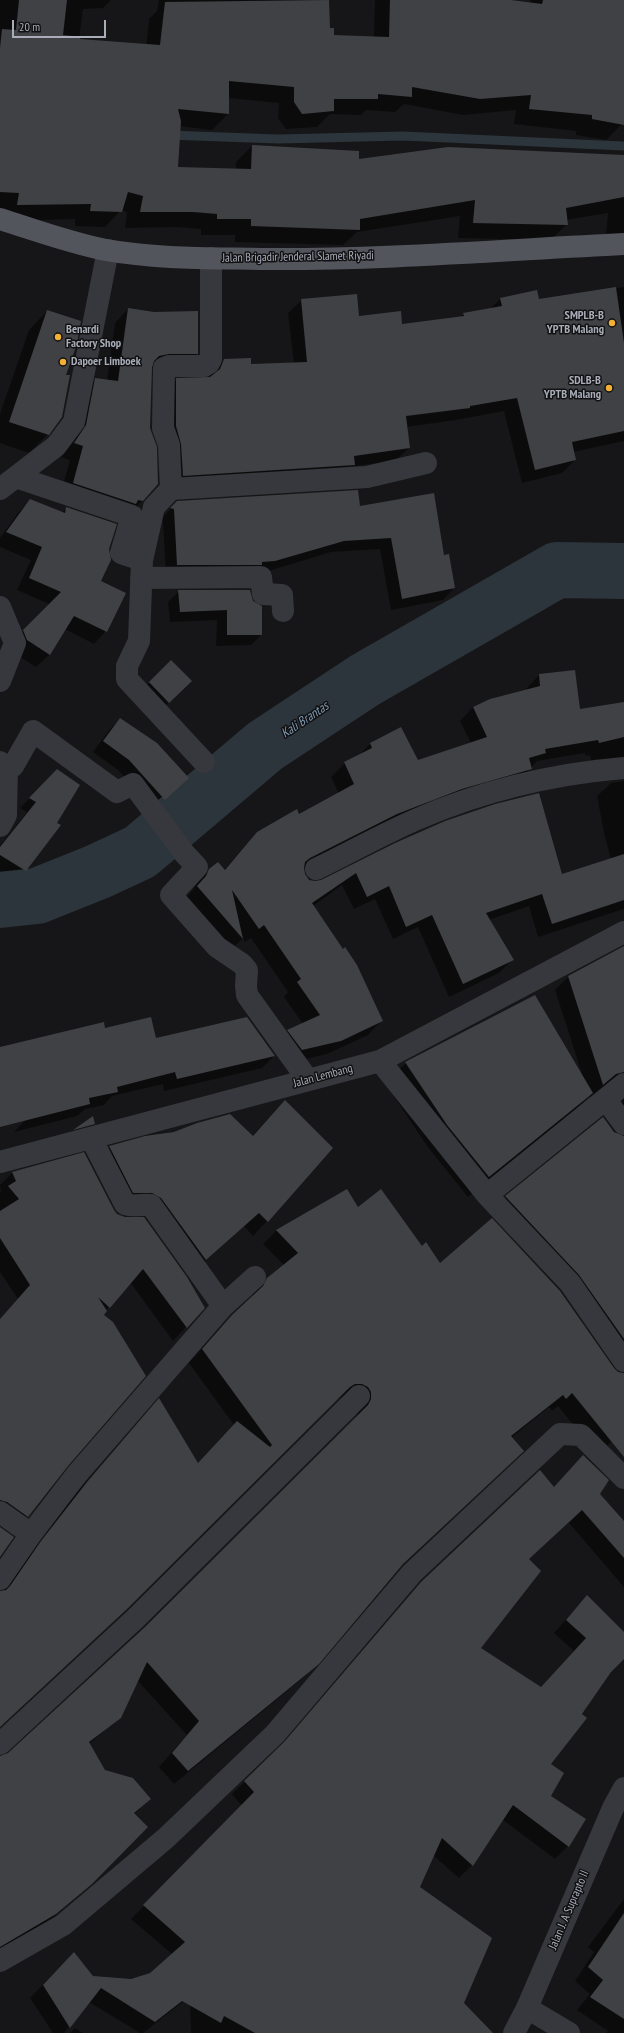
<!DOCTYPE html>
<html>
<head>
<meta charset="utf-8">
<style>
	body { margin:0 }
	#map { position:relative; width:624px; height:2033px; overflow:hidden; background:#161618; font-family:"PT Sans Narrow",sans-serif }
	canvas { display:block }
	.scale { position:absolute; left:12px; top:20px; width:94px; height:18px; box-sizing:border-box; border:2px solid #a8adb8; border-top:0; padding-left:5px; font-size:12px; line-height:14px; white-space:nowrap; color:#a8adb8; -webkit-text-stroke:3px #111113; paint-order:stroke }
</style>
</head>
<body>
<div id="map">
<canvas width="624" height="2033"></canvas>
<div class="scale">20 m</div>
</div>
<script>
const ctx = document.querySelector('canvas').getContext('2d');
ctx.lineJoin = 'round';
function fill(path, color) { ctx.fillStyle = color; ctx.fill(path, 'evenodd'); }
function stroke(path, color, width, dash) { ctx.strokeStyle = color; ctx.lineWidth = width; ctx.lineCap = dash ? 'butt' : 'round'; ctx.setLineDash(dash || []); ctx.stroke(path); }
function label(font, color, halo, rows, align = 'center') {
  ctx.font = font + ' "PT Sans Narrow",sans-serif'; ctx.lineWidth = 3; ctx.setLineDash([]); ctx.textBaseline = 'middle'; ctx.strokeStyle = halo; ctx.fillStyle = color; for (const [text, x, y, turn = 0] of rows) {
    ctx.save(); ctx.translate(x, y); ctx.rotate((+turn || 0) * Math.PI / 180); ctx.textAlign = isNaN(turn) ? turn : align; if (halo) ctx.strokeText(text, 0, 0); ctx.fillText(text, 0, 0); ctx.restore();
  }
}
fill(new Path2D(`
	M0 0H111L103 8 83 9 79 40 136 151 149 19 157 11 159 0H328L329 29 333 36 374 37 375 0H503L529 3 531 0H624V116L622 124 606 140 576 135V131L514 124 516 110 463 115 404 104 395 112 366 110 361 115 330 114 317 127 286 129 278 118 279 103 228 98V114L212 130 179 126 177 168 236 170V162L252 146 358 160 624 156V246L605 247 608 213 566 220 567 224 551 240 458 238 460 216 357 232 343 245 235 242V235H201V229L177 227 125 228 127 212 121 210 105 227 75 226V219L2 221 0 209Z
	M624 287V441L573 452 575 460 562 473 522 483 504 411 456 420 406 427 409 448 395 461 170 488 164 393 177 379 209 378 211 373 224 360 250 365 294 364 288 313 302 300 358 317 401 326 460 318 464 314 489 310 500 299 536 291 538 300Z
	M128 309 198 353 184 366 150 368 143 500 129 514 60 496 70 460 61 457 73 439 82 393 96 379 107 381 115 323Z
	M47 311 65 376 48 434 29 453 0 443V414L29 330Z
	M30 500 62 513 66 508 108 549 100 581 106 631 94 644 65 629 49 655 36 667 14 653 11 644 49 604 17 590 31 560 0 547V538L18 513Z
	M177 502 359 507 443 556 454 588 443 600 391 610 380 549 331 552 262 573 166 576 163 521 160 520Z
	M179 591H249L261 635 251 645 216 646 217 620 170 622 168 602Z
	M171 661 190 681 162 709 143 689Z
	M574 671 579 710 624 703V909L538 937 529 906 489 920 512 960 499 973 449 997 418 927 393 939 375 899 354 909 342 885 313 906 381 1021 368 1035 327 1054 288 1063 275 1044 288 1031 303 1024 284 997 288 992 251 938 245 942 243 938 229 952 184 900 193 890 196 884 210 870H224L258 833 299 815 339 794 331 777 345 763 357 757 370 744 401 728 417 762 471 743 460 721 473 707 526 691V689L539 675ZM585 753 586 756 590 755 593 770 621 774 624 781 611 783 597 796 604 833 611 859 561 875 396 844 321 881 315 882 308 880 304 875 303 868 396 822 518 782 537 761Z
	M120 719 177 789 154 810 118 770 93 752 110 729Z
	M57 771 55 823 25 870 15 880 0 871V846L27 812 20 808Z
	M624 948V1429L598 1455 558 1406 552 1411 549 1407 511 1438 318 1663 304 1677 174 1784 159 1767 187 1735 137 1680 120 1717 89 1744 104 1770 150 1799 134 1814 91 1883 41 1928 0 1951V1757L9 1754 145 1628 355 1419 358 1414V1407L349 1397H342L336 1400 0 1727V1592H3L73 1497 159 1400 198 1464 234 1425 189 1363 219 1329 251 1299 254 1292 284 1265 263 1244 276 1231 347 1191 357 1208 422 1248 440 1265 618 1373 623 1374 621 1367 567 1289 493 1210 506 1197 603 1118 619 1137H624L621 1130 610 1115 622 1103 623 1096 608 1085 590 1097 589 1096 571 1114 468 1197 427 1146 385 1083 406 1063 583 1077 555 990 569 976Z
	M105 1029 155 1039 274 1056 262 1068 164 1091 163 1084 112 1096 104 1105 85 1109 77 1116 14 1132 43 1101 0 1107V1048Z
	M285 1101 267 1221 253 1236 244 1226 191 1274 147 1212 95 1161 110 1147 252 1136Z
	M84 1154 113 1211 203 1308 173 1341 130 1282 105 1311 102 1315 67 1465 28 1516 14 1530 0 1520V1319L18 1299 0 1272V1193L1 1192 0 1185 12 1173Z
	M602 1498 624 1523V1587L569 1523 582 1510Z
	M422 1582 479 1648 540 1688 574 1651 554 1633 587 1596 624 1633V1658L609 1673 549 1765V1796L585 1820 568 1846 555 1859 503 1820 472 1865 459 1878 433 1855 419 1887 462 2003 483 2033H191L190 1996 143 2033H140L89 2002 64 2033H53L30 1998 61 1966 93 1977 131 1980 150 1973 172 1954 131 1919 242 1806 232 1794 274 1753Z
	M624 1899V2033H606L608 2031 577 2010 590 1994 575 1981 594 1952 588 1947Z
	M75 2028 83 2033H70Z`), '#0007');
stroke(new Path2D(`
	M168 135 278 139 403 136 624 146`), '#2c353c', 9);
stroke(new Path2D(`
	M0 900 37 896 97 872 140 852 265 746 365 680 557 570 624 571`), '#2c353c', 56);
fill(new Path2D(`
	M19 0H67L63 35 81 37 80 39 160 45 165 2 329 0 330 28H334V35L389 37 390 0H511L542 4 543 0H624V125L592 119V115L529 109 531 95 480 99 412 87V97L378 94V99H334V111L302 114 294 102V87L229 81V114L178 109 181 121 178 167 251 169 252 145 359 151V159L448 147 624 155V197L566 208 568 225 473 223 475 200 360 219V230L251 226V219H217V214L193 212H140L143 196 128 192 122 212 90 211 91 204 17 205 19 193 0 192V48L2 29 16 30Z
	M616 287 624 343V431L572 442 576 460 535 470 517 398 470 406V408L406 416 410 448 354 456 355 465 183 476 181 444 176 426V378L210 377 220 369 224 359 251 358V364L307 362 301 299 357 294 359 316 401 311 402 324 464 316 463 313 502 306 500 298 537 290 539 299Z
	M128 308 154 312 198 311V354H169L159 356 154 361 152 368 150 428 157 447 158 484 143 501 138 500 136 504 73 483 83 446 74 443 86 425 95 378 118 381Z
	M47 310 81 321 77 344 66 375H70L62 417 49 435 9 422Z
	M358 490 360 506 434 493 444 555 449 554 455 588 402 599 391 538 344 541 275 561 262 562V565H177L174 509 170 508 177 501Z
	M30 499 65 513 66 507 117 524 109 549 111 560 101 581 126 593 107 632 74 616 50 655 27 640 23 630 61 592 29 578 42 547 6 532Z
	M178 590H250L253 601 262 606V635H227V610L180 612Z
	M171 660 192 681 169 703 149 682Z
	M575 670 580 709 624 702V737L599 743 598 740 545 749 546 753 529 758 532 769 462 789 397 814 310 858 305 862 304 868 305 874 309 880 315 881 321 880 395 843 445 821 495 804 539 793 562 874 624 854V900L552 924 542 894 486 913 514 960 463 984 432 915 406 927 389 886 367 897 356 873 312 903 343 949 345 947 357 965 383 1021 341 1041 302 1050 287 1030 320 1015 297 982 301 979 264 925 259 929 232 890 243 939 197 886 206 876 209 869 218 862 225 870 257 832 297 809 299 814 354 784 344 762 372 748 370 743 401 727 418 760 487 737 473 707 490 699 540 686 539 674Z
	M120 718 157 743 189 778 165 800 129 760 103 741Z
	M57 769 80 785 57 823 61 825 26 871 0 855V847L36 802 29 798Z
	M624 946V1072L616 1074 603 1085 568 976Z
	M535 995 593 1093 489 1177 447 1125 405 1062Z
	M151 1017 156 1038 247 1017 275 1056 177 1079 175 1072 117 1087 118 1092 89 1098 90 1104 0 1127V1047L104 1022 105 1028Z
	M285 1100 333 1148 268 1222 259 1213 206 1260 161 1198 152 1193H133L109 1146 145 1136 174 1132 197 1123 230 1114 253 1136Z
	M93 1116 95 1124 73 1130Z
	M603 1117 614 1132 624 1136V1339L579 1275 505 1196Z
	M84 1152 114 1210 117 1214 125 1217H144L187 1277 205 1308 187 1328 143 1269 110 1308 98 1297 107 1311 104 1315 113 1322 146 1376 68 1466 28 1517 7 1502 0 1500V1319L30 1285 0 1238V1211L19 1199 8 1186 16 1181 12 1172Z
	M347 1189 358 1207 381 1189 422 1246 426 1242 440 1263 492 1218 560 1291 614 1368 618 1372 624 1373V1457L572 1393 566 1399 563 1395 511 1436 524 1451 403 1564 319 1664 188 1771 172 1753 199 1721 147 1662 121 1718 89 1742 105 1770 133 1778 151 1799 134 1813 148 1827 92 1884 56 1914 0 1947V1756L8 1753 145 1627 368 1405 371 1399V1392L368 1387 362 1384H355L350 1387 127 1609 0 1727V1591L6 1590 10 1586 41 1541 87 1482 159 1398 198 1463 237 1421 270 1447 272 1445 202 1349 232 1315 263 1286 267 1278 298 1253 276 1230Z
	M583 1455 609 1480 600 1494 624 1521V1558L582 1510 529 1559 541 1571 481 1648 541 1687 586 1638 566 1620 587 1595 624 1632V1659L611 1672 582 1714 587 1718 551 1764 564 1773 551 1796 586 1819 569 1847 513 1805 473 1866 442 1838 420 1887 492 1938 464 2003 493 2033H255L224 2016 221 2023 182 2001 155 2022 101 1988 70 2028 43 1985 74 1952 93 1976 131 1979 150 1973 185 1942 143 1905 254 1792 244 1781 284 1742 421 1582 540 1470 554 1487Z
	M0 1527 14 1537 0 1557Z
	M624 1913V2019L590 1997 603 1980 588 1967Z`), '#404145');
stroke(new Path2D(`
	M16 477 132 516 121 553 142 560
	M0 489 56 446 74 422 108 250
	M171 489 367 477 426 463
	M141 578 261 577 263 594 282 595 283 611
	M0 607 15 643 0 681
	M0 762 7 768 6 815 0 826
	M204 762 127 679V666L139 641 142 560 154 507 171 489 169 445 163 428 164 368 169 366H204L209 363 211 359V258
	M7 768 13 766 33 731 117 792 133 784 184 853 197 867 171 895 217 947 242 964 247 970 246 986 247 995 308 1080
	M316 869C349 853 381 835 415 820 481 791 553 774 624 768
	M380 1061 487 1195 570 1283 624 1361
	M606 1100 624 1124
	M91 1138 125 1204C134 1207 142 1204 151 1205L223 1306
	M0 1162 380 1061 624 932
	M487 1195 624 1084
	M0 1512 31 1534 77 1474 223 1306 255 1277
	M0 1579 31 1534
	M0 1744 136 1618 359 1396
	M0 1961 63 1925 166 1838 275 1734 412 1573 560 1434 581 1435 624 1478
	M527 2008 569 2033
	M514 2033 527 2008 613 1808 624 1788`), '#37383d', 22);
stroke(new Path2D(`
	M0 219C35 230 70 243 106 250 157 259 209 258 261 259 382 260 503 250 624 244`), '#53555c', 22);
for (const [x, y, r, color] of [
	[612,323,4,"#f2b134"],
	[58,337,4,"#f2b134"],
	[63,362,4,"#f2b134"],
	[609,388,4,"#f2b134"]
]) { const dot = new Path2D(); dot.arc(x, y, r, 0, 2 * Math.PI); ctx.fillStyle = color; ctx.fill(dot); stroke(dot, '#111113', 1.5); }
label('12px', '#a8adb8', '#111113', [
	["Jalan Brigadir Jenderal Slamet Riyadi",298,257,-1],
	["Jalan Lembang",323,1076,-15],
	["Jalan J. A Suprapto II",569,1910,-67]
]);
label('bold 12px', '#a8adb8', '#111113', [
	["SMPLB-B",604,316],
	["YPTB Malang",604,330],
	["Benardi",66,330,"left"],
	["Factory Shop",66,344,"left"],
	["Dapoer Limboek",71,362,"left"],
	["SDLB-B",601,381],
	["YPTB Malang",601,395]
], 'right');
label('italic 13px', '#7f9bb3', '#111113', [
	["Kali Brantas",305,720,-34]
]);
</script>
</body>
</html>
